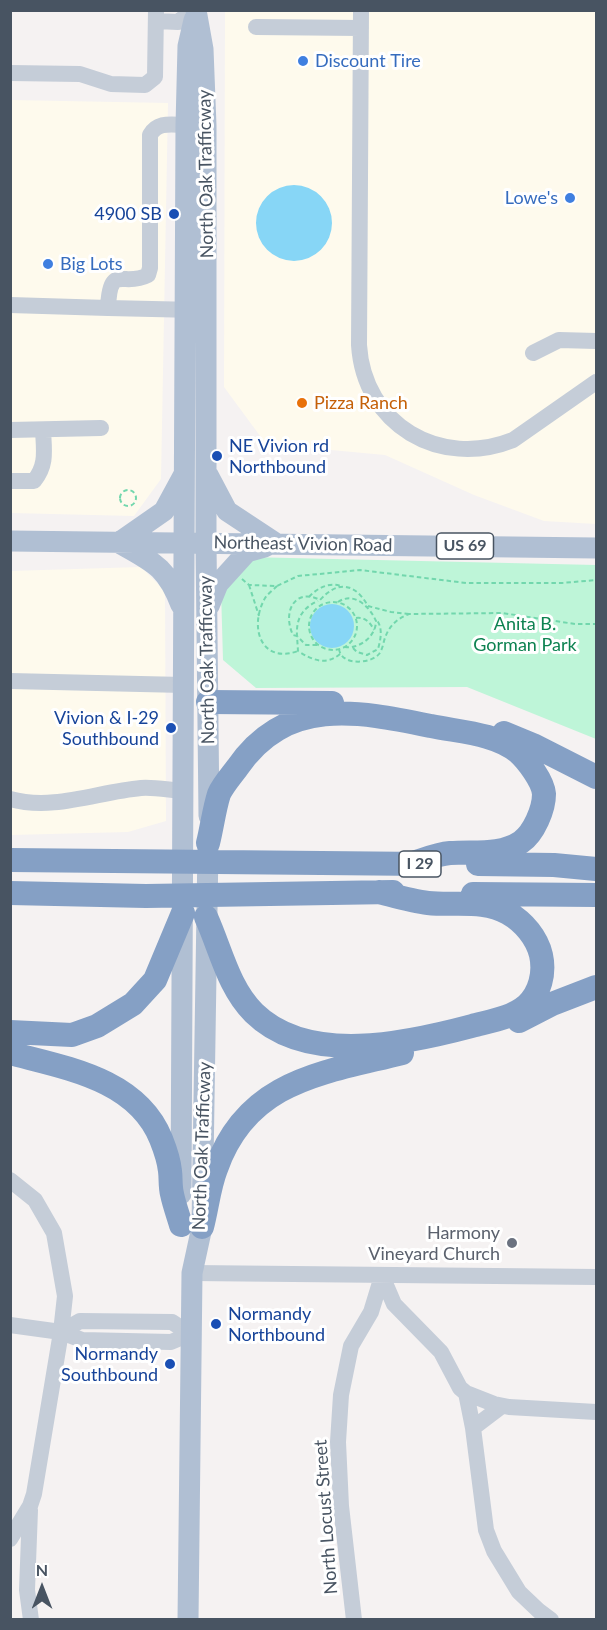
<!DOCTYPE html>
<html>
<head>
<meta charset="utf-8">
<style>
	body { margin:0 }
	#map { position:relative; width:607px; height:1630px; overflow:hidden; background:#f5f2f2; font-family:Lato,sans-serif }
	canvas { display:block }
	.frame { position:absolute; inset:0; border:12px solid #485462; pointer-events:none }
	.north { position:absolute; left:12px; top:1558px; width:60px; height:60px; -webkit-text-stroke:4px #fff; paint-order:stroke; rotate:0deg; font-size:16px; font-weight:700; line-height:24px; text-align:center; color:#485462 }
	.north::after { content:''; display:block; margin:auto; width:21px; height:27px; background:#485462; clip-path:polygon(50% 0,100% 100%,50% 72%,0 100%) }
</style>
</head>
<body>
<div id="map">
<canvas width="607" height="1630"></canvas>
<div class="frame"></div>
<div class="north">N</div>
</div>
<script>
const ctx = document.querySelector('canvas').getContext('2d');
ctx.lineJoin = 'round';
function fill(path, color) { ctx.fillStyle = color; ctx.fill(path, 'evenodd'); }
function stroke(path, color, width, dash) { ctx.strokeStyle = color; ctx.lineWidth = width; ctx.lineCap = dash ? 'butt' : 'round'; ctx.setLineDash(dash || []); ctx.stroke(path); }
function label(font, color, halo, rows, align = 'center') {
  ctx.font = font + ' Lato,sans-serif'; ctx.lineWidth = 6; ctx.setLineDash([]); ctx.textBaseline = 'middle'; ctx.strokeStyle = halo; ctx.fillStyle = color; for (const [text, x, y, turn = 0] of rows) {
    ctx.save(); ctx.translate(x, y); ctx.rotate((+turn || 0) * Math.PI / 180); ctx.textAlign = isNaN(turn) ? turn : align; if (halo) ctx.strokeText(text, 0, 0); ctx.fillText(text, 0, 0); ctx.restore();
  }
}
fill(new Path2D(`
	M225 11H596V524L544 521 474 495 385 455 266 444 224 387Z
	M11 100 168 103 161 479 134 516 11 513Z
	M141 567 165 591 166 821 128 832 11 835 10 571Z`), '#fefaed');
fill(new Path2D(`
	M246 557 596 565V739L467 687 256 688 223 660 221 590Z`), '#bef5d8');
fill(new Path2D(`
	M256 223a38 38 0 1 1 76 0a38 38 0 1 1-76 0Z
	M310 626a22 22 0 1 1 44 0a22 22 0 1 1-44 0Z`), '#87d6f6');
stroke(new Path2D(`
	M120 498a8 8 0 1 1 16 0a8 8 0 1 1-16 0Z
	M242 579 249 585 277 586 298 576 360 570 466 583H562L596 580
	M249 585 259 616
	M277 586C273 590 266 595 264 600 249 629 262 664 298 651
	M309 597C317 588 329 582 341 586
	M309 626a24 24 0 1 1 48 0a24 24 0 1 1-48 0Z
	M338 602C354 591 370 607 376 621 376 636 360 649 345 647
	M356 618C365 617 370 622 374 630
	M317 645H306L297 636C296 619 302 608 318 601
	M353 648 357 652 367 655 378 649C381 639 383 627 376 619
	M339 649C341 666 371 664 379 654 382 650 383 645 384 641 388 627 396 619 409 614L502 613 575 624H596
	M340 654C326 666 312 660 298 651L297 636 293 635C282 612 295 587 320 600 338 580 355 583 368 606L391 612 409 614`), '#72d7ad', 2, [4.5, 3]);
stroke(new Path2D(`
	M361 10 359 345C364 425 440 469 513 440L596 382
	M157 21 178 22 194 10
	M256 27 361 28
	M10 73 80 74 111 84 145 85 155 77 156 10
	M186 125C172 125 158 121 150 135V268L148 275C123 288 110 262 108 308L196 310
	M10 305 108 308
	M533 353 559 340 596 341
	M10 430 101 428
	M10 481H34C47 465 44 451 43 430
	M10 681 184 685
	M10 799C54 811 97 792 141 788 154 787 169 790 183 791
	M10 1180 35 1200 54 1233 65 1296 61 1332 34 1494 30 1506 10 1539
	M192 1273 596 1277
	M382 1276 394 1304 441 1352 460 1388 466 1393 473 1428 486 1530 494 1551 519 1592 539 1611 551 1620
	M10 1325 61 1332 82 1340 171 1342 190 1334
	M61 1332 80 1321 172 1322 190 1334
	M466 1393 494 1404 509 1407 596 1412
	M473 1428 502 1406
	M30 1510 27 1590 31 1620
	M354 1620 341 1506 338 1442 341 1395 351 1346 371 1312 382 1276`), '#c5cdd8', 16);
stroke(new Path2D(`
	M196 10 203 49 206 126V543L209 816
	M208 475 227 511 277 544
	M10 541 596 548
	M118 543 164 511 183 476
	M121 544C155 563 167 568 181 605
	M209 606 218 584 247 552 265 547
	M181 1194 186 125 188 46 194 20
	M188 1620 192 1273 202 1227 208 847`), '#b0bfd3', 21);
stroke(new Path2D(`
	M208 702 332 703
	M504 733 533 745 596 777
	M208 843C212 827 214 810 219 794 223 785 231 776 237 768 286 696 358 711 431 726 459 732 495 733 518 752 527 760 543 781 544 794 544 809 534 833 521 842 500 856 474 851 450 853 437 854 423 860 410 864
	M10 860 425 864
	M478 864 554 865 596 869
	M10 893 146 896 393 892
	M473 894 596 895
	M206 917C221 950 228 987 254 1013 308 1066 408 1043 472 1026 491 1021 512 1018 527 1005 540 993 545 973 541 955 537 938 524 922 508 913 484 899 454 906 428 903 412 901 395 896 379 892
	M519 1021 552 1004 596 987
	M10 1032 72 1035 97 1026 133 1004 155 980 183 913
	M10 1053C66 1068 137 1079 161 1139 165 1149 169 1161 170 1171 171 1178 170 1186 172 1194 174 1204 178 1215 181 1225
	M202 1227C207 1208 209 1187 216 1169 247 1080 323 1073 402 1053`), '#85a0c5', 24);
for (const [x, y, r, color] of [
	[303,61,6,"#3f7fe0"],
	[570,198,6,"#3f7fe0"],
	[174,214,6,"#1a4fb4"],
	[48,264,6,"#3f7fe0"],
	[302,403,6,"#e8710a"],
	[217,456,6,"#1a4fb4"],
	[171,728,6,"#1a4fb4"],
	[512,1243,6,"#6b7280"],
	[216,1324,6,"#1a4fb4"],
	[170,1364,6,"#1a4fb4"]
]) { const dot = new Path2D(); dot.arc(x, y, r, 0, 2 * Math.PI); ctx.fillStyle = color; ctx.fill(dot); stroke(dot, '#fff', 2); }
for (const [x, y, w] of [
	[465,546,57],
	[420,864,42]
]) { const box = new Path2D(); box.roundRect(x - w / 2, y - 13, w, 26, 4.5); ctx.fillStyle = '#fff'; ctx.fill(box); stroke(box, '#485462', 1.5); }
label('bold 16px', '#485462', null, [
	["US 69",465,546],
	["I 29",420,864]
]);
label('18px', '#366cbe', '#fff', [
	["Discount Tire",315,61],
	["Lowe's",558,198,"right"],
	["Big Lots",60,264]
], 'left');
label('18px', '#485462', '#fff', [
	["North Oak Trafficway",206,174,-91],
	["Northeast Vivion Road",303,544,1],
	["North Oak Trafficway",207,660,-91],
	["North Oak Trafficway",202,1146,-88],
	["North Locust Street",326,1517,-94]
]);
label('18px', '#164399', '#fff', [
	["4900 SB",162,214],
	["NE Vivion rd",229,446,"left"],
	["Northbound",229,467,"left"],
	["Vivion & I-29",159,718],
	["Southbound",159,739],
	["Normandy",228,1314,"left"],
	["Northbound",228,1335,"left"],
	["Normandy",158,1354],
	["Southbound",158,1375]
], 'right');
label('18px', '#c56008', '#fff', [
	["Pizza Ranch",314,403]
], 'left');
label('18px', '#0d8251', '#fff', [
	["Anita B.",525,624],
	["Gorman Park",525,645]
]);
label('18px', '#5b616d', '#fff', [
	["Harmony",500,1233],
	["Vineyard Church",500,1254]
], 'right');
</script>
</body>
</html>
